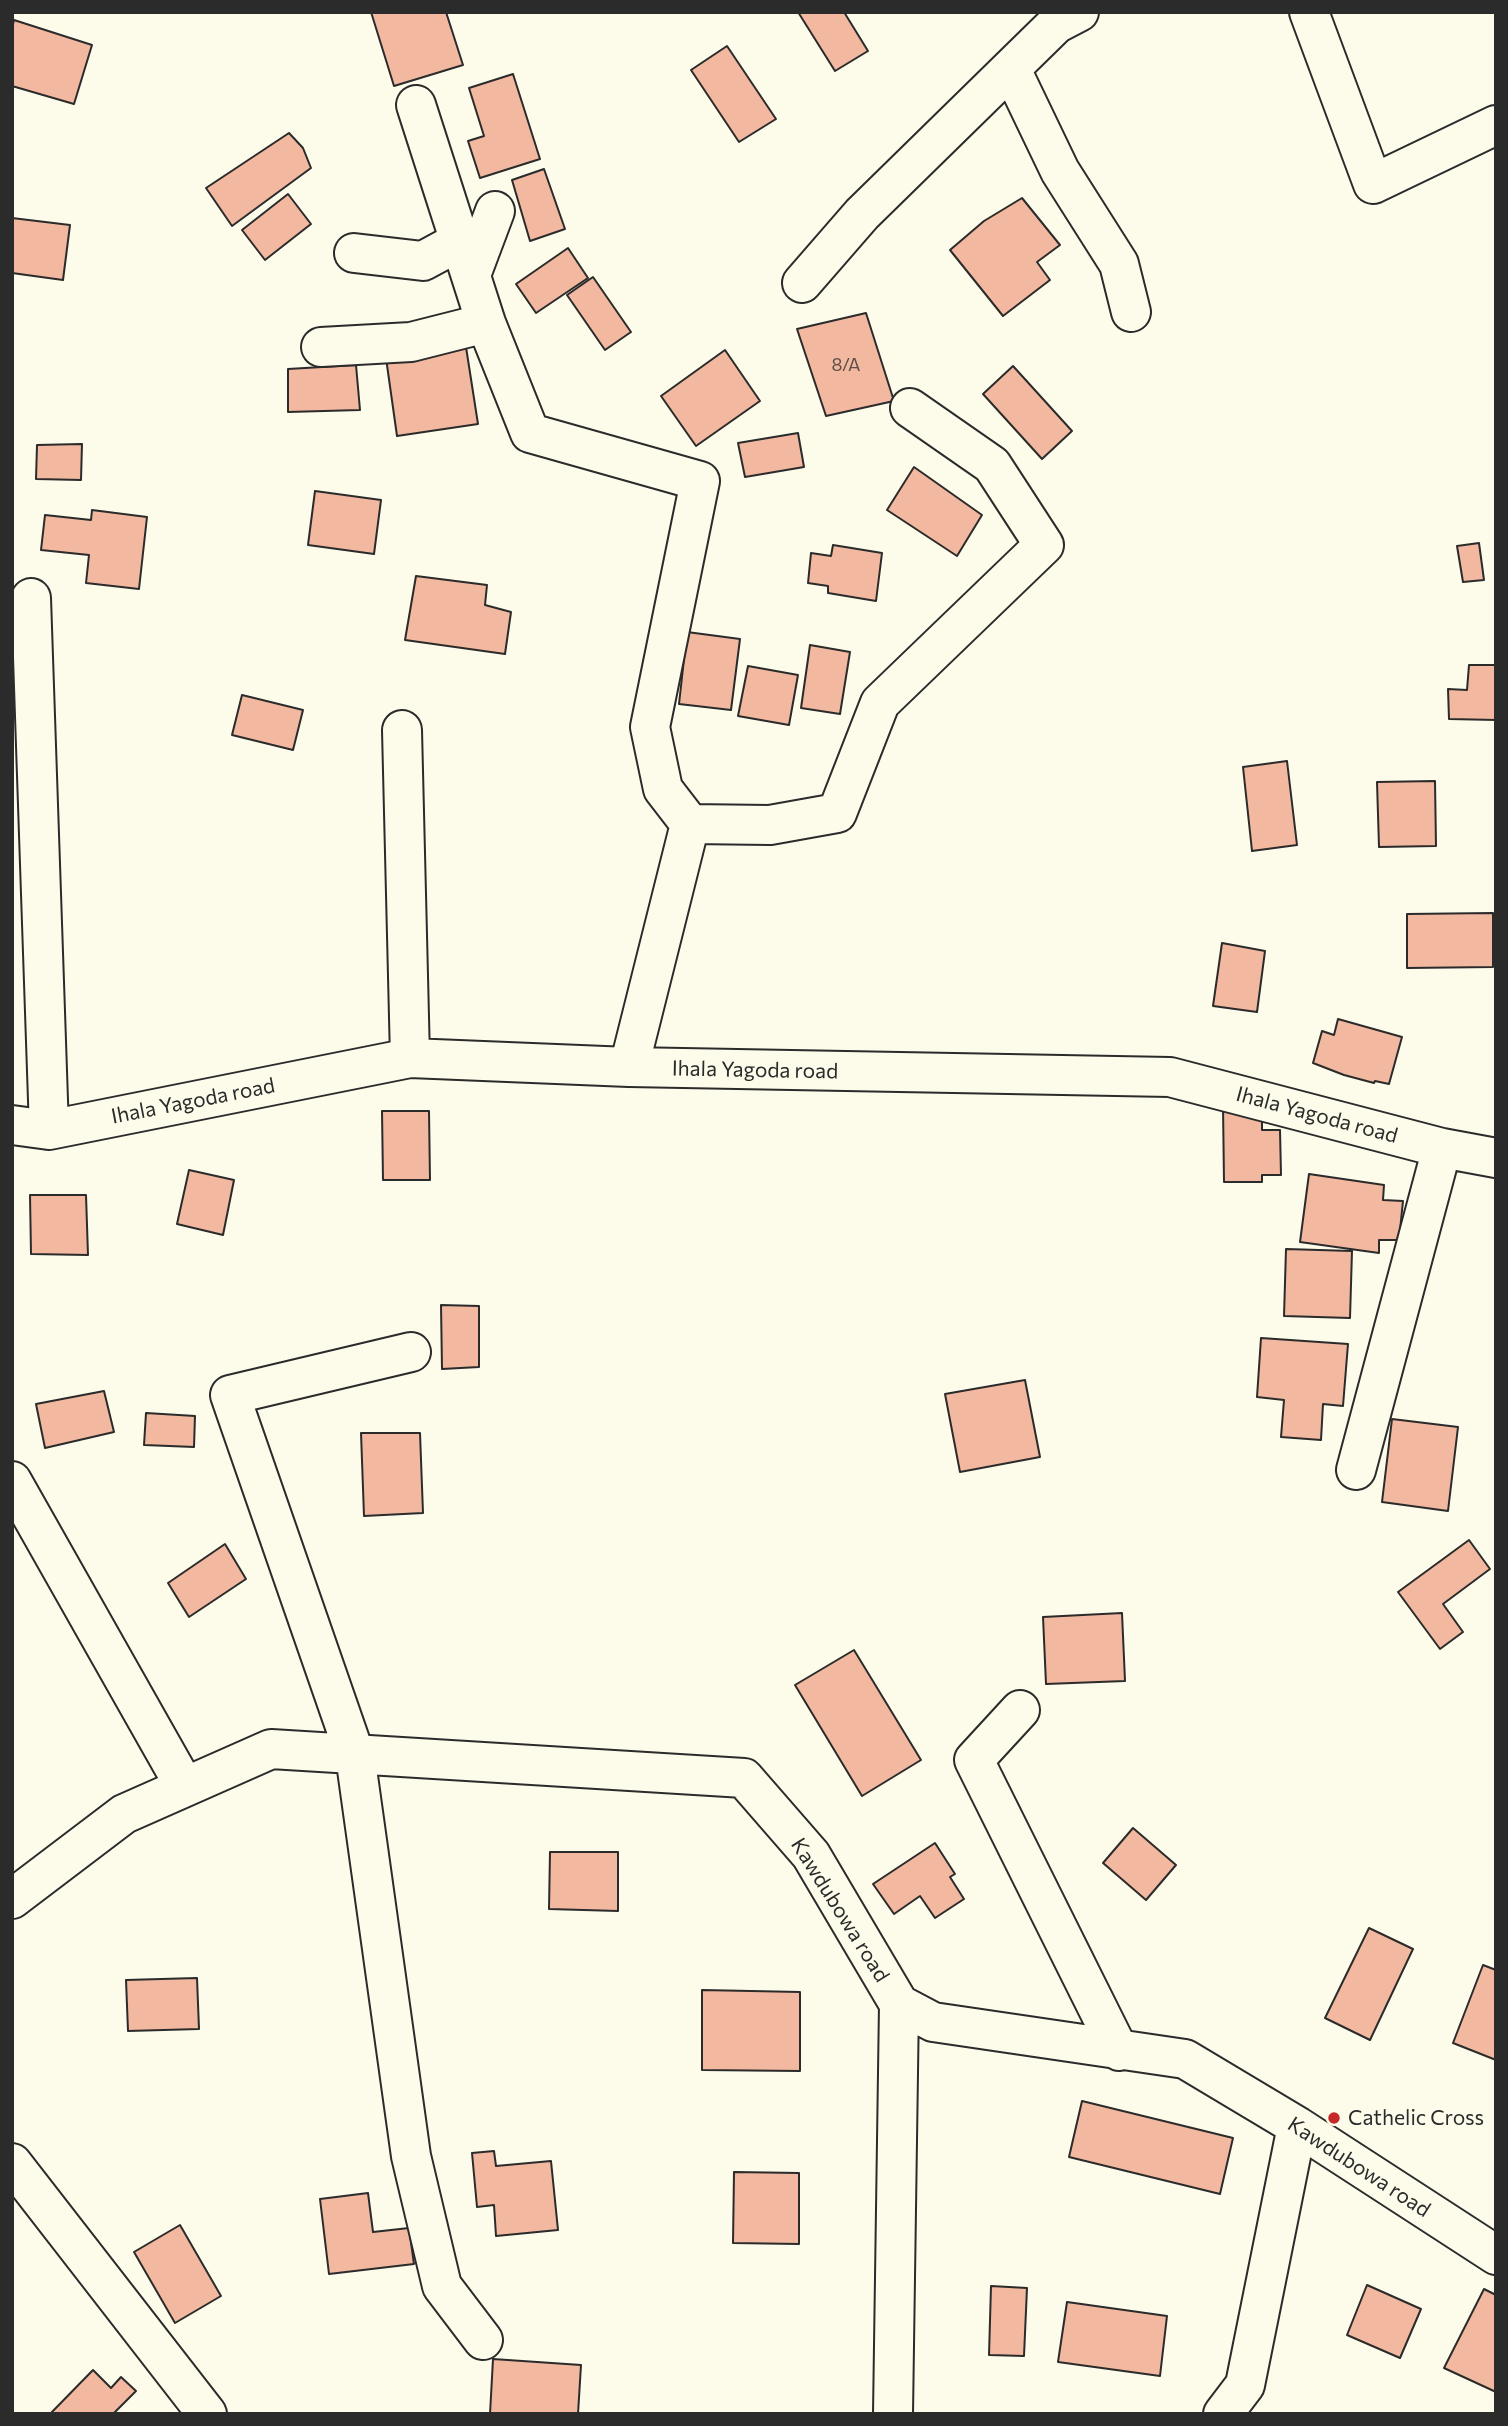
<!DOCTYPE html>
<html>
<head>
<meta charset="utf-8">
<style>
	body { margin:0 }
	#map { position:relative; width:1508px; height:2426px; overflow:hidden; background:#fdfbea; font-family:Commissioner,sans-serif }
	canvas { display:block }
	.frame { position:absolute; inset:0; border:14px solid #2b2b2b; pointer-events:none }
</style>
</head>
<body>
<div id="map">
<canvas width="1508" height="2426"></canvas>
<div class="frame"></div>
</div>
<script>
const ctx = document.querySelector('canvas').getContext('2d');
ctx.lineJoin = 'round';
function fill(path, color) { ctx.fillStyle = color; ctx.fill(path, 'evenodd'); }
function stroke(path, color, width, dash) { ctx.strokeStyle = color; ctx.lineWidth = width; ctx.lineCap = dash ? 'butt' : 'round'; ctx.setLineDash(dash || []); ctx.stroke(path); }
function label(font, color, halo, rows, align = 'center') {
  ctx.font = font + ' Commissioner,sans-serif'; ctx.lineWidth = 5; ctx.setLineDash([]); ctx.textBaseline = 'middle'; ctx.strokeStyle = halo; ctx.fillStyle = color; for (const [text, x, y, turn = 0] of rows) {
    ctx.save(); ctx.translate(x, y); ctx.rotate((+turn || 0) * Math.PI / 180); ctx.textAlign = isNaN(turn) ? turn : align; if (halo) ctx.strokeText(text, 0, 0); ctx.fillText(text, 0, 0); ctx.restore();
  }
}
const building = new Path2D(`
	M371 12H446L463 65 394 86Z
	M798 12H844L868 51 835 71Z
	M14 20 92 45 74 104 12 86V28Z
	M727 46 776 119 739 142 691 70Z
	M513 74 540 159 480 178 468 141 484 136 469 88Z
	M289 133 303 148 311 168 232 226 206 188Z
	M544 169 565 229 530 241 512 180Z
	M288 194 311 224 265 260 242 230Z
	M1022 198 1060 245 1037 262 1050 280 1003 316 950 250 984 221Z
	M12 218 70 225 63 280 12 273Z
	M568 248 588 278 536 313 516 284Z
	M593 277 631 332 605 350 567 295Z
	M866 313 894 401 826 416 797 329Z
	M466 347 478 424 397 436 386 358Z
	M725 350 760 401 696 446 661 396Z
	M356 365 360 410 288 412V369Z
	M1013 366 1072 431 1042 459 983 394Z
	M798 433 804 467 745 477 738 443Z
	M82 444 81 480 36 479 37 445Z
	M914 467 982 515 957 556 887 510Z
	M315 491 381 500 374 554 308 545Z
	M92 510 147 517 139 589 86 583 89 555 41 550 45 515 91 520Z
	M1479 543 1484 580 1463 582 1457 546Z
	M833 545 882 553 876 601 828 593V586L808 583 811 553 831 556Z
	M416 576 487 585 485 605 511 612 505 654 405 640Z
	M687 632 740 639 731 710 679 704Z
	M810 645 850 652 840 714 801 708Z
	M1469 665H1496V720L1449 719 1448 689 1467 690Z
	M748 666 798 675 789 725 738 716Z
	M242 695 303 710 293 750 232 735Z
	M1287 761 1297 845 1252 851 1243 767Z
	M1435 781 1436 846 1379 847 1377 782Z
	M1493 913V967L1407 968V914Z
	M1222 943 1265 951 1257 1012 1213 1006Z
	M1338 1019 1402 1037 1389 1084 1375 1081 1374 1083 1344 1075 1313 1063 1322 1031 1334 1035Z
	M1223 1106H1262V1130H1280L1281 1175H1262V1182H1224Z
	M382 1111H429L430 1180H383Z
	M189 1170 234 1180 223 1235 177 1224Z
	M1309 1174 1384 1185 1383 1200 1403 1201 1399 1240H1379V1253L1300 1242Z
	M30 1195H86L88 1255 31 1254Z
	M1286 1249 1352 1251 1350 1318 1284 1316Z
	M441 1305 479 1306V1367L442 1369Z
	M1261 1338 1348 1344 1343 1406 1323 1404 1321 1440 1281 1437 1284 1400 1257 1397Z
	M1025 1380 1040 1457 960 1472 945 1394Z
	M104 1391 114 1432 45 1448 36 1404Z
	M146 1413 195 1416 194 1447 144 1445Z
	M1392 1419 1458 1427 1448 1511 1382 1502Z
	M361 1433H420L423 1513 364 1516Z
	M1469 1540 1490 1569 1443 1604 1463 1632 1440 1649 1398 1592Z
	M225 1544 246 1579 189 1617 168 1583Z
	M1122 1613 1125 1681 1046 1684 1043 1617Z
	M854 1650 921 1760 862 1796 795 1685Z
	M1133 1828 1176 1865 1146 1900 1103 1863Z
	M935 1843 955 1874 950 1877 964 1899 935 1918 920 1896 894 1914 873 1884Z
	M550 1852H618V1911L549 1909Z
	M1369 1928 1413 1949 1370 2040 1325 2018Z
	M1483 1965 1496 1970V2060L1453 2043Z
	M197 1978 199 2029 128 2031 126 1980Z
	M702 1990 800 1992V2071L702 2070Z
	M1082 2101 1233 2138 1220 2194 1069 2157Z
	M494 2151 496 2166 551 2161 558 2230 496 2236 494 2205 477 2207 472 2153Z
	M734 2172 799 2173V2244L733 2243Z
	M368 2193 373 2232 409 2228 414 2264 329 2274 320 2199Z
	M180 2225 221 2296 175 2323 134 2252Z
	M1367 2285 1421 2309 1400 2358 1347 2335Z
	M991 2286 1027 2288 1024 2356 989 2355Z
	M1484 2289 1496 2295V2392L1444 2368Z
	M1067 2302 1167 2316 1160 2376 1058 2362Z
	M493 2359 581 2365 578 2414H490Z
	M93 2370 111 2388 121 2377 136 2391 113 2414H50Z`);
fill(building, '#f2b8a0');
stroke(building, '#2b2b2b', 2);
const minor = new Path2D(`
	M1309 12 1373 184 1496 125
	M1011 69 1060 171 1119 264 1131 312
	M416 105 486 323 530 433 700 481 650 727 663 789 690 824 629 1067
	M354 253 423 261 460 241
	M471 275 495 211
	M802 283 862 214 1056 24 1079 12
	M321 347 411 342 486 323
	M31 598 49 1130
	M402 730 410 1058
	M690 824 770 825 837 813 880 703 1044 545 992 465 910 408
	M12 1125 49 1130 410 1058 629 1067 1170 1077 1442 1148 1496 1158
	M411 1352 230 1395 355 1755 411 2156 442 2286 483 2340
	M1356 1470 1442 1148
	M12 1481 185 1787
	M1020 1710 974 1760 1119 2051
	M12 1899 124 1814 271 1749 744 1778 811 1855 899 2004 933 2022 1185 2059 1297 2126 1496 2255
	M12 2163 207 2414
	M893 2414 899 2004
	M1223 2414 1245 2385 1297 2126`);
stroke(minor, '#2b2b2b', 42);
stroke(minor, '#fdfbea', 38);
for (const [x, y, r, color] of [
	[1334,2118,7,"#c62828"]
]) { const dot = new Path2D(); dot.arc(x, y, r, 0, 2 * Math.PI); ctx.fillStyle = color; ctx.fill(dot); stroke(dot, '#fdfbea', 2.5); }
label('18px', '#5d4e48', null, [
	["8/A",846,365]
]);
label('21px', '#2b2b2b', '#fdfbea', [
	["Ihala Yagoda road",755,1070,1],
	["Ihala Yagoda road",193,1101,-11],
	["Ihala Yagoda road",1317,1115,15],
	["Kawdubowa road",840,1910,58],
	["Kawdubowa road",1359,2167,33]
]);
label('21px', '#2b2b2b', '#fdfbea', [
	["Cathelic Cross",1348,2118]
], 'left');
</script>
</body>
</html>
